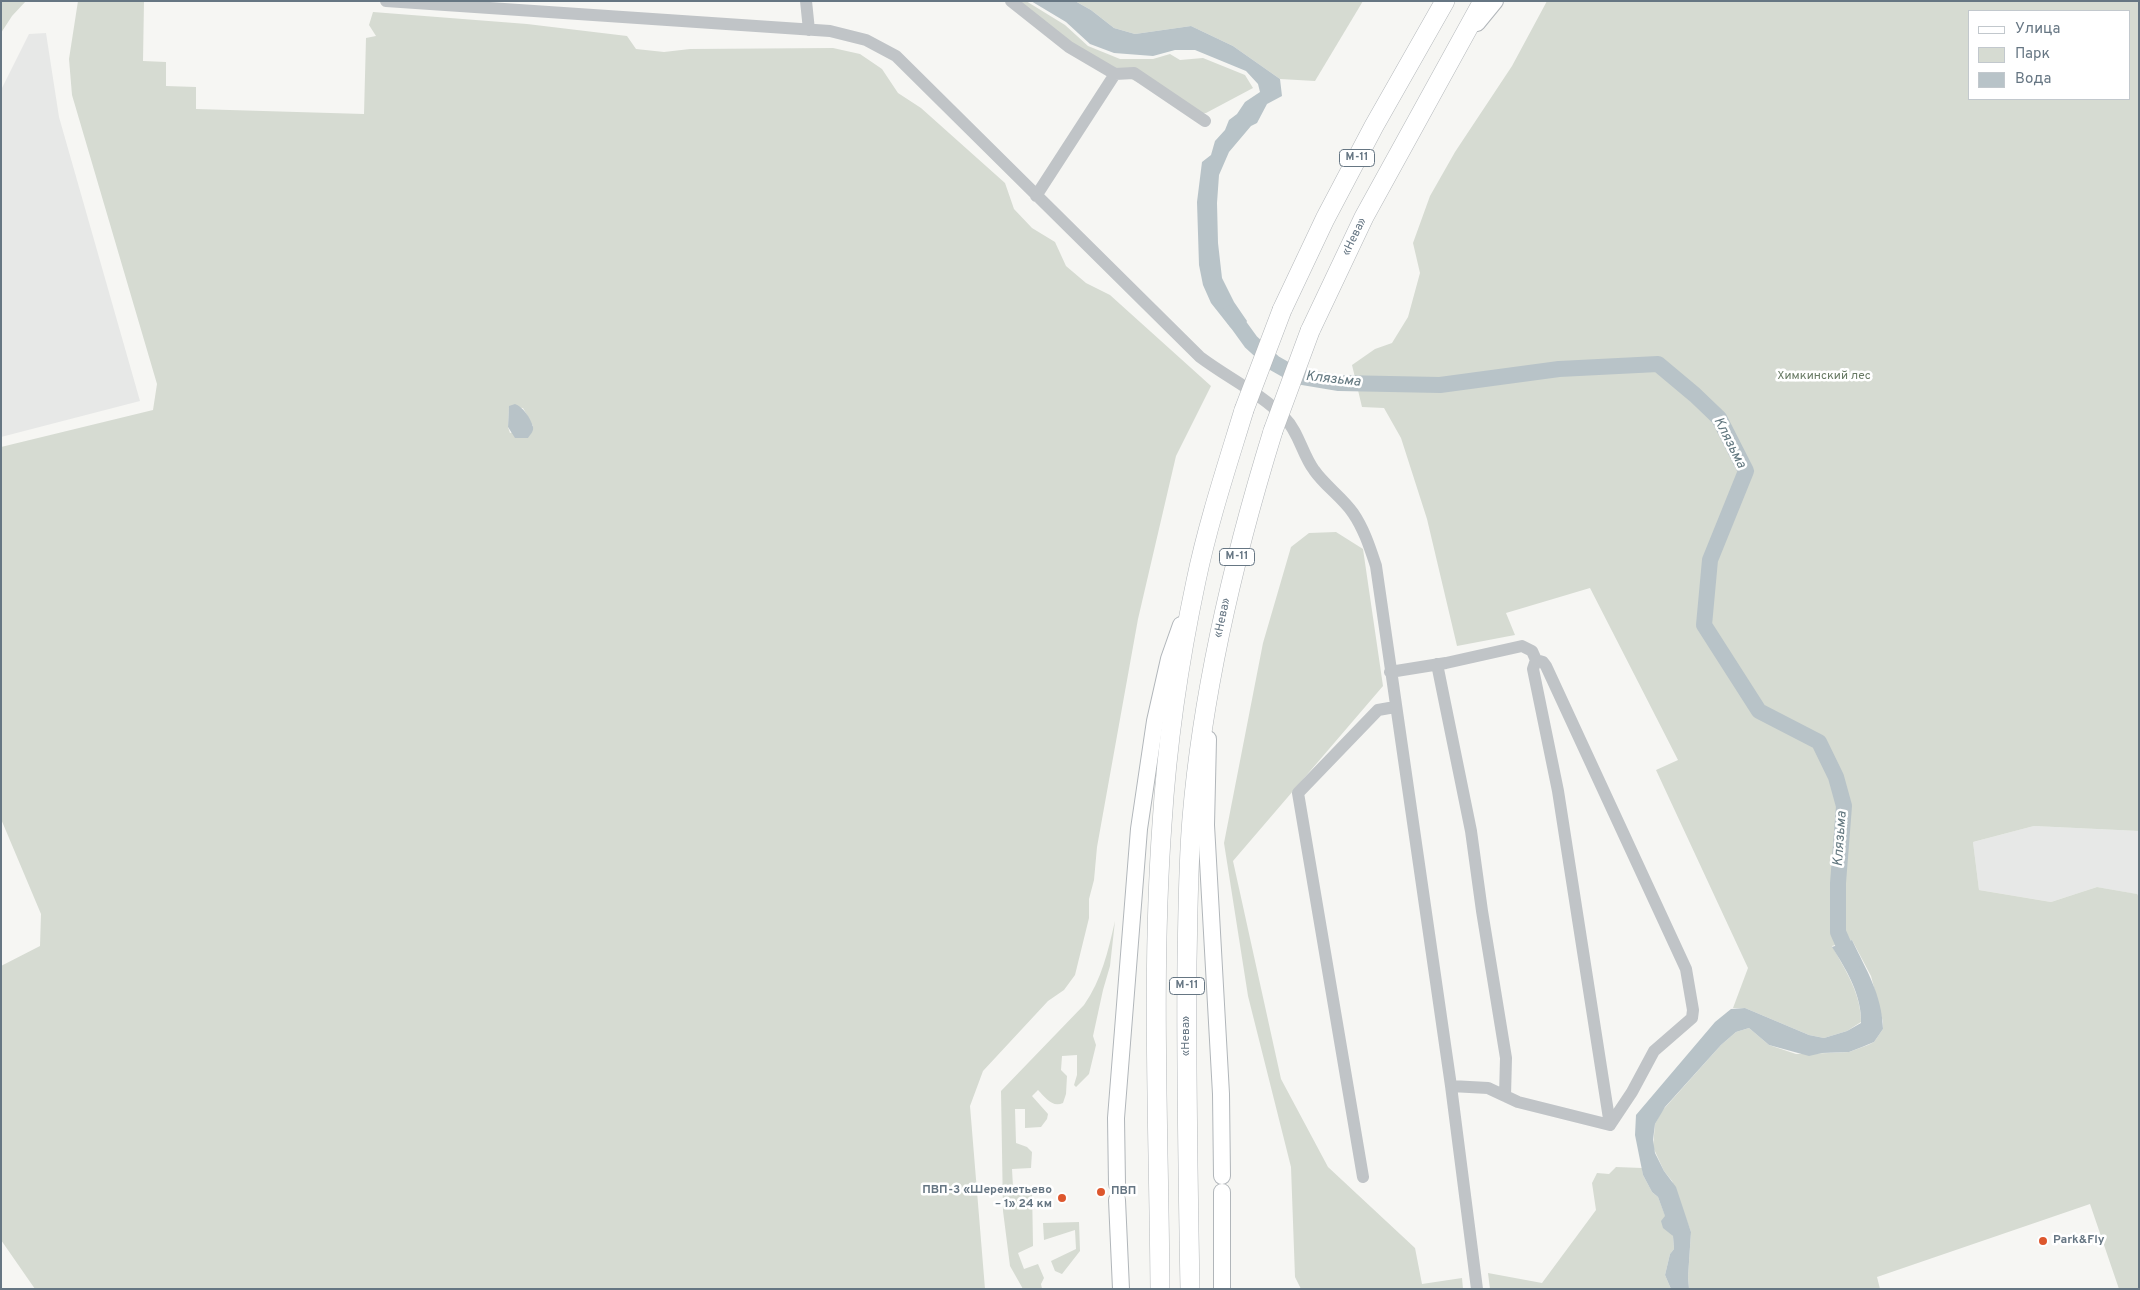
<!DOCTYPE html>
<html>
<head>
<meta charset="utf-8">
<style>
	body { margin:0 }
	#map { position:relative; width:2140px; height:1290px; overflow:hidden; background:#f6f6f3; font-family:Overpass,sans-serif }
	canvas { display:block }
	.frame { position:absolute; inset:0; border:2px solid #667683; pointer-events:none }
	.legend { position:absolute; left:1968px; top:10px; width:162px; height:90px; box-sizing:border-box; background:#fff; border:1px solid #c2c8cd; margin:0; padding:6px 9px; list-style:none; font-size:15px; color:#667683 }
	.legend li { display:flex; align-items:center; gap:10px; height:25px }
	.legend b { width:25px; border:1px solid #c2c8cd }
</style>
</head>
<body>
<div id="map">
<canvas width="2140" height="1290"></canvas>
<div class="frame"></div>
<ul class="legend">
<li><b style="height:6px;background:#fff"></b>Улица</li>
<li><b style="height:14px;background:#d6dbd2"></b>Парк</li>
<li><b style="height:14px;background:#b8c3c8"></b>Вода</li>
</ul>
</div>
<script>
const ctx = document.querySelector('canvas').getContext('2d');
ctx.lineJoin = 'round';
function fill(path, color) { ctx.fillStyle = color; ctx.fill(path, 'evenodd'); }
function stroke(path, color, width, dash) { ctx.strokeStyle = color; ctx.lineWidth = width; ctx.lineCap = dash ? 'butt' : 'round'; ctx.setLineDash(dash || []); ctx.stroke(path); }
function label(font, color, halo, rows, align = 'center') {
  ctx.font = font + ' Overpass,sans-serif'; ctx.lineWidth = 5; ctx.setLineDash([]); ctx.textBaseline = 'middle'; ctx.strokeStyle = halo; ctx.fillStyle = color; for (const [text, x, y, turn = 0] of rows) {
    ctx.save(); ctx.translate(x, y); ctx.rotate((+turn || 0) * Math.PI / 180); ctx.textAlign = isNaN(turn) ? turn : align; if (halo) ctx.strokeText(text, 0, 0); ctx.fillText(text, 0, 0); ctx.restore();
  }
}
fill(new Path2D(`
	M46 33 59 117 140 401 1 437V90L29 34Z
	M2034 826 2139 831V897L2136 894 2097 887 2051 902 1979 890 1973 842Z`), '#e7e8e7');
fill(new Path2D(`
	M1 1H26L12 16 1 33Z
	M78 1H144L143 61 166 62V86L196 87V109L364 114 366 38 376 36 369 25 373 12 527 24 627 36 636 49 664 52 690 49 833 48 860 54 882 69 898 93 921 108 1005 183 1014 209 1032 228 1055 242 1066 266 1086 283 1110 295 1211 386 1176 456 1138 619 1097 847 1094 880 1089 899V918L1075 975 1064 990 1048 1001 983 1071 970 1106 985 1289H35L1 1240V966L40 946 41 914 1 819V447L153 410 157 384 72 95 69 59ZM509 407 523 408 533 426 510 433 508 427Z
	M1016 1H1026L1065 25 1088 46 1120 59H1153L1170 54 1180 60 1203 58 1245 75 1253 88 1206 113 1198 114 1116 71 1056 35Z
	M1075 1H1363L1315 81 1280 79 1233 46 1191 26 1135 34 1114 28 1091 10Z
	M1547 1H2139V831L2034 826 1973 842 1979 890 2051 902 2097 887 2137 894 2139 897V1289H2119L2090 1204 1877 1277 1880 1289H1689L1688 1277 1691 1232 1672 1181 1664 1171 1653 1147 1655 1124 1661 1112 1721 1045 1736 1032 1749 1028 1769 1045 1796 1054 1829 1053 1849 1052 1868 1045 1874 1042 1883 1029V1022L1871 976 1852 940 1832 946C1846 971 1861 994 1861 1022L1847 1031 1824 1038 1809 1035 1745 1008H1733L1748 968 1656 770 1678 760 1590 588 1506 613 1515 635 1457 646 1427 519 1401 438 1384 408 1362 407 1352 365 1375 349 1392 343 1408 317 1420 273 1413 243 1430 196 1455 152 1512 66ZM1969 11H2129V99H1969Z
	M1336 532 1363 549 1383 686 1233 861 1281 1079 1328 1167 1415 1248 1422 1284 1462 1278 1463 1289H1301L1295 1277 1291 1167 1248 996 1224 843 1263 643 1291 547 1309 533Z
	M1115 921 1110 966 1103 990 1093 1036 1096 1045 1089 1074 1076 1087 1074 1085 1077 1075V1055L1062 1056 1061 1070 1067 1076 1066 1094 1063 1103C1052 1108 1045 1097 1038 1090L1032 1096 1048 1114 1047 1119 1041 1127 1025 1128V1109H1015L1016 1143 1027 1147 1032 1152 1031 1168 1012 1169 1013 1187H1032L1033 1246 1018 1253 1024 1269 1038 1264 1044 1278 1041 1284 1042 1289H1023L1010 1266 1003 1211 1001 1091 1084 1005C1102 979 1108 951 1115 921Z
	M1616 1167 1642 1168 1643 1175 1652 1192 1658 1197 1673 1236 1674 1249 1670 1254 1665 1275 1671 1289H1490L1488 1273 1542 1283 1596 1210 1592 1183 1597 1173 1609 1174Z
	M1079 1222 1080 1251 1062 1274 1055 1271 1051 1261 1076 1249 1075 1230 1044 1240 1043 1223Z`), '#d6dbd2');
fill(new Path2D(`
	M1031 1H1075L1091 10 1114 28 1135 34 1191 26 1233 46 1280 79 1282 96 1267 104 1257 123 1251 126 1229 152 1219 175 1217 203 1218 243 1222 278 1234 302 1247 321 1239 335 1230 327 1211 303 1203 285 1199 265 1197 202 1202 162 1211 155 1215 141 1225 130 1229 120 1237 114 1245 102 1260 92 1258 84 1246 71 1195 50H1175L1153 56 1114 53 1090 44 1066 22Z
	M515 404C522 406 531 418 533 427 534 431 530 435 528 438H515L508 427 509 406Z
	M1852 940C1866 970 1882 994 1883 1029L1874 1042 1862 1047 1849 1052 1822 1053 1809 1056 1769 1045 1749 1028 1736 1032 1721 1045 1665 1107 1655 1124 1653 1140 1655 1153 1664 1171 1676 1187 1691 1232 1688 1277 1689 1289H1671L1665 1275 1670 1254 1674 1249 1673 1236 1663 1228 1661 1221 1665 1216 1658 1197 1652 1192 1643 1175 1635 1135 1636 1115 1715 1022 1731 1009 1745 1008 1809 1035 1824 1038 1847 1031 1861 1023C1862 995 1846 969 1832 947Z`), '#b8c3c8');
stroke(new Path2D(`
	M1230 313 1251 342 1274 363 1297 376 1339 383 1440 385 1559 369 1658 364 1695 395 1719 418 1746 471 1710 560 1704 625 1759 711 1819 742 1836 777 1844 806 1838 883V932L1852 964`), '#b8c3c8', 16);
const major = new Path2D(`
	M1477 23 1495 1
	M1208 739 1206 825 1221 1094 1222 1176
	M1117 1184 1116 1118 1139 829 1155 721 1169 659 1181 625
	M1117 1200 1121 1289
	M1222 1289V1192`);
const highway = new Path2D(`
	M1282 310 1325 219 1374 126 1445 1
	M1310 331 1364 217 1483 1
	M1160 1289C1159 1136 1151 977 1162 824 1167 743 1179 661 1196 581 1208 523 1227 466 1244 410
	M1190 1289C1188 1180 1186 1071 1187 962 1188 914 1188 866 1192 818 1203 686 1234 557 1273 431`);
stroke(major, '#b1b6ba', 18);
stroke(highway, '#b3b7ba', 20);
stroke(new Path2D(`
	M386 1 830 31 866 40 896 56 1200 357C1228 378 1260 393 1284 417 1299 432 1302 454 1314 470 1325 486 1342 497 1353 513 1364 529 1370 548 1376 566L1451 1086 1477 1289
	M806 1 809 30
	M1011 1 1069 47 1115 74 1036 196
	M1115 74 1134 73 1205 121
	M1536 660 1543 662 1546 666 1686 969 1693 1010 1692 1018 1654 1051 1632 1092 1610 1125 1558 791 1533 669Z
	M1437 664 1471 831 1482 911 1506 1058 1505 1096
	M1390 672 1446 663 1522 646 1532 651 1536 660
	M1451 1086 1488 1088 1518 1102 1610 1125
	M1363 1177 1298 793 1378 710 1395 707`), '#c0c4c7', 12);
stroke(major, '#fff', 16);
stroke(highway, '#fff', 19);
const highwayBridge = new Path2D(`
	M1244 410 1282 310
	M1273 431 1310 331`);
stroke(highwayBridge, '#b3b7ba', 20, []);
stroke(highwayBridge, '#fff', 19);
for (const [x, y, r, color] of [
	[1101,1192,5,"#dd572d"],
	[1062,1198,5,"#dd572d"],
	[2043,1241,5,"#dd572d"]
]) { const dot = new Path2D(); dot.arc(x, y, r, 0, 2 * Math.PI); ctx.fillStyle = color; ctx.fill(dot); stroke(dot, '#fff', 2); }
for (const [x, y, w] of [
	[1357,158,35],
	[1237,557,35],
	[1187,986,35]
]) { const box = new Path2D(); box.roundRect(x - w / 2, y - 8.5, w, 17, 4); ctx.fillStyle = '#fff'; ctx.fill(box); stroke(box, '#667683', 1); }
label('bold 11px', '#667683', null, [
	["М-11",1357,158],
	["М-11",1237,557],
	["М-11",1187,986]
]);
label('12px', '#667683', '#fff', [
	["«Нева»",1355,237,-64],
	["«Нева»",1223,618,-78],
	["«Нева»",1187,1036,-90]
]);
label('12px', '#697b65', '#fff', [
	["Химкинский лес",1824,377]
]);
label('bold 12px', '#667683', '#fff', [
	["ПВП-3 «Шереметьево",1052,1191,"right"],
	["– 1» 24 км",1052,1205,"right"],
	["ПВП",1111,1192],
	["Park&Fly",2053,1241]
], 'left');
label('italic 14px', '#62777f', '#fff', [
	["Клязьма",1333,380,6],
	["Клязьма",1729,443,63],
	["Клязьма",1841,839,-86]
]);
</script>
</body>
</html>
